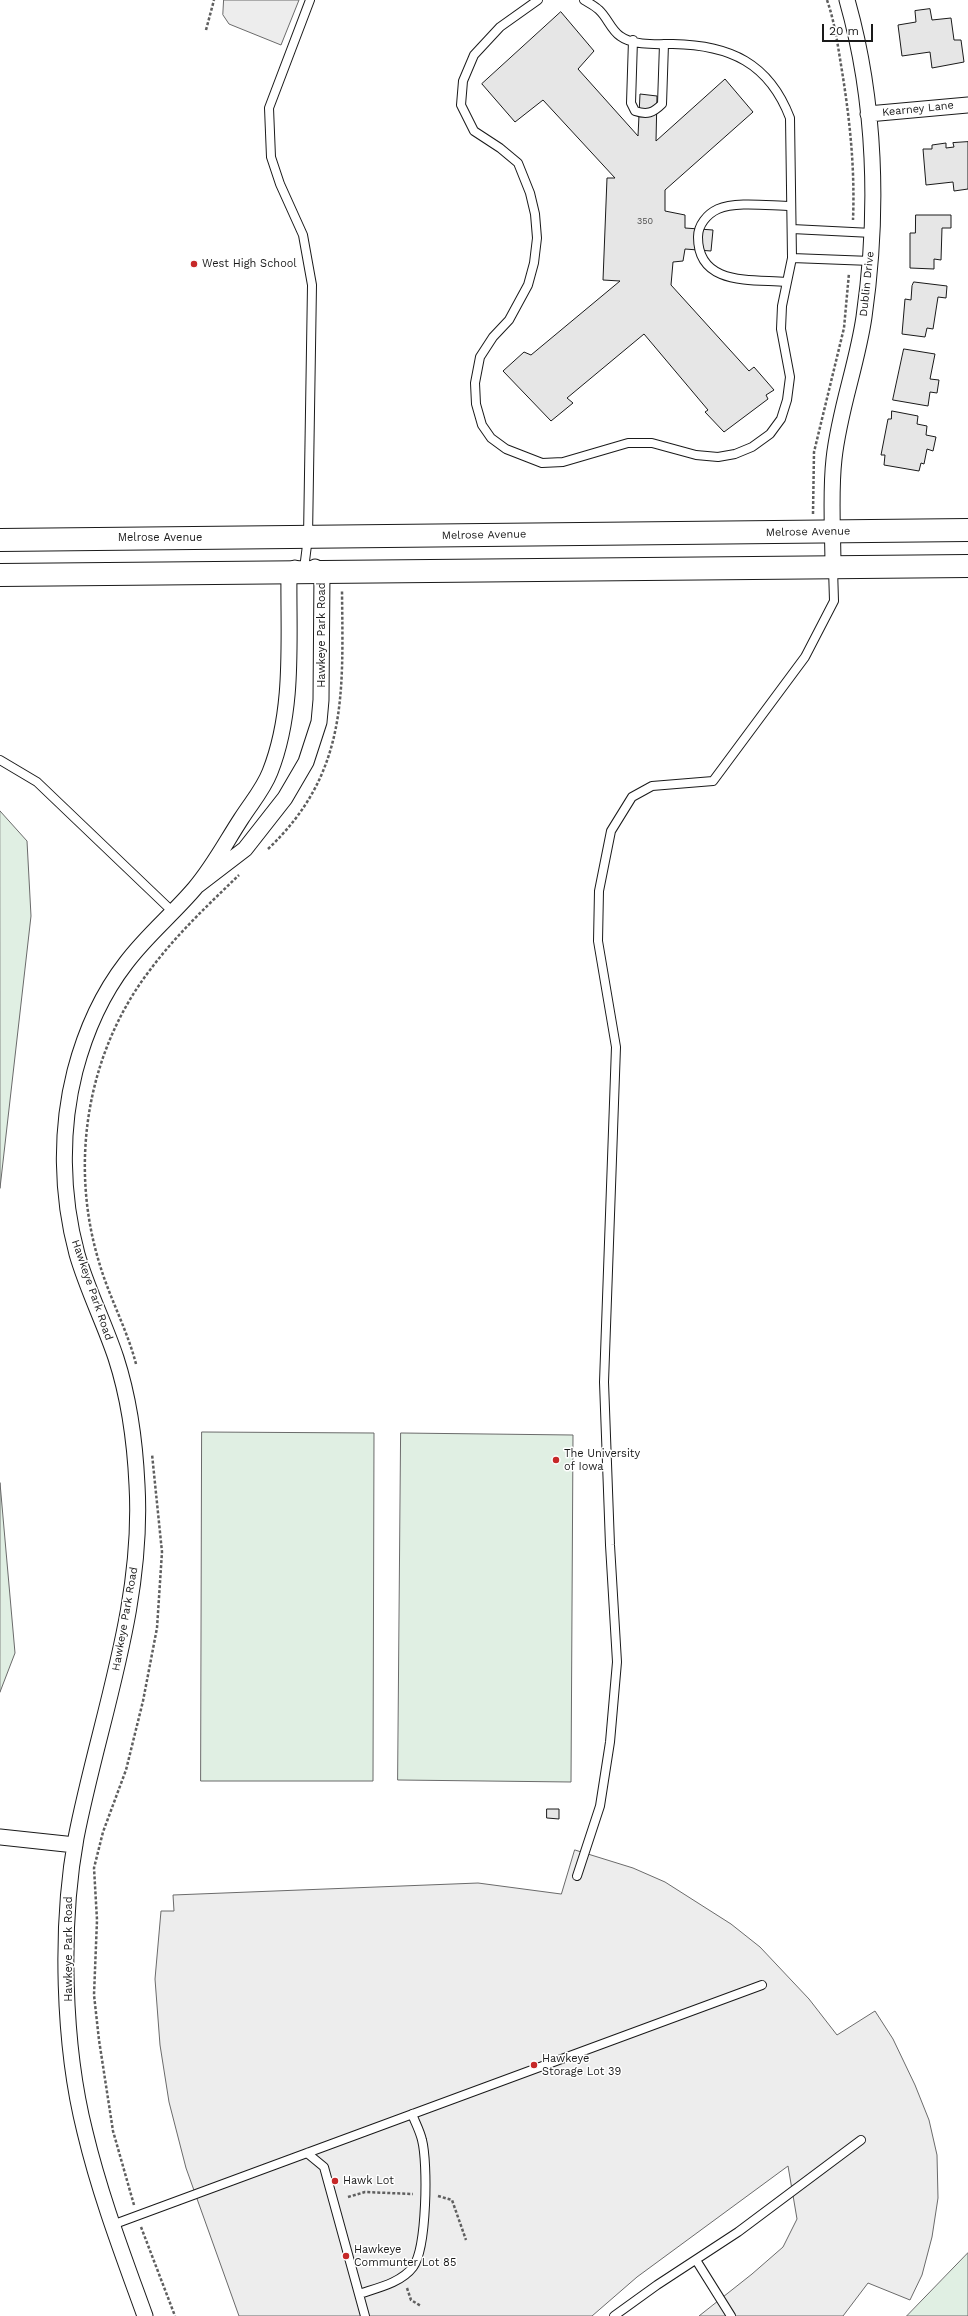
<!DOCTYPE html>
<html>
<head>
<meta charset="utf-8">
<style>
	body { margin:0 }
	#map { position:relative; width:968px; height:2316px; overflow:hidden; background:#fff; font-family:"Work Sans",sans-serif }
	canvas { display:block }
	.scale { position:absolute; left:822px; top:24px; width:51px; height:18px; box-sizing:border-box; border:2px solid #1a1a1a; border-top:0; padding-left:5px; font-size:12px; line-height:14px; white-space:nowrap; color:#1a1a1a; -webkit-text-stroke:3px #fff; paint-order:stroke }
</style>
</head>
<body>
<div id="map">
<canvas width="968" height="2316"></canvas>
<div class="scale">20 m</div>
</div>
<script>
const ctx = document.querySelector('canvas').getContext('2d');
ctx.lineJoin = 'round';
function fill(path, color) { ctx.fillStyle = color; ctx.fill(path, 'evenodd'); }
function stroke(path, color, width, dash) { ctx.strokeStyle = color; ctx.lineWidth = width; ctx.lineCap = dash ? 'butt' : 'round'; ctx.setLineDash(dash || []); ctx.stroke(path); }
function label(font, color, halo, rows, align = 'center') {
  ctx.font = font + ' "Work Sans",sans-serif'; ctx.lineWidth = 3; ctx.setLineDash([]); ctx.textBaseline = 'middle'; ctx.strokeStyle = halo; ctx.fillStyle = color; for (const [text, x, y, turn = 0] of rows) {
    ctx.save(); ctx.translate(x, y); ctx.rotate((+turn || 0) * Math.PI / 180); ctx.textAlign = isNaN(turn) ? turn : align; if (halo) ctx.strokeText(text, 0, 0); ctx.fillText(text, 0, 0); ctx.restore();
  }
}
const green = new Path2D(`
	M0 811 27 841 31 916 0 1188Z
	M202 1432 374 1433 373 1781H201Z
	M401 1433 573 1435 571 1782 398 1780Z
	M0 1483 15 1653 0 1692Z
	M968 2253V2316H907Z`);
fill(green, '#e0efe3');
stroke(green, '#6a6a6a', 1);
const parking = new Path2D(`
	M224 0H299L281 45 229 24 223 15Z
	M575 1850 633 1868 665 1882 731 1924 760 1947 809 1999 837 2035 875 2011 893 2039 915 2085 929 2120 937 2155 938 2198 932 2237 922 2275 910 2300 868 2283 843 2316H699L752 2274 783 2247 797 2219 788 2166 637 2277 592 2316H239L186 2168 169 2102 160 2045 155 1979 161 1911H174L173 1895 478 1883 561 1894Z`);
fill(parking, '#ededed');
stroke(parking, '#6a6a6a', 1);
const building = new Path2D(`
	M930 9 932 20 951 18 954 40H961L964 62 932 68 930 52 902 56 898 25 916 22 915 11Z
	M561 12 594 51 578 69 638 136 640 94 657 96 656 141 725 79 753 112 665 190V211L685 215V228L713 230 711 251 685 249 683 261 673 262 671 285 749 371 754 367 774 390 766 395 768 399 724 432 705 412 708 410 644 334 567 398 573 403 551 421 503 371 524 352 531 355 620 281 603 280 607 178H615L543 100 515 122 482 84Z
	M968 142V189L954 191 953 182 926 185 923 149H932V145L946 143V148L954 147 953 143Z
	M916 215H951V228H942L941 260 934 259V269L910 268V233H915Z
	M914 282 947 286 946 298 938 297 933 329 927 328 925 337 902 334 905 299 911 300 912 286Z
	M904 349 935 354 930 379 939 380 937 393 930 392 928 406 893 400Z
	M892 411 918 416 917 424 927 426 926 435 936 437 933 451 927 449 924 464 921 463 919 471 884 465 885 455H881L888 419H891Z
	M547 1809H559V1819L547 1818Z`);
fill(building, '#e6e6e6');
stroke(building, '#1a1a1a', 1);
const service = new Path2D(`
	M538 0 500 27 474 55 463 81 461 105 474 131 500 148 518 163 530 193 535 214 537 238 534 263 528 285 509 320 493 337 480 357 475 383 476 404 482 425 491 438 506 449 542 463 563 462 628 443H652L696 455 718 457 735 454 752 447 770 434 781 419 787 400 790 377 781 329 782 306 792 258 790 118C769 63 730 45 673 44 658 44 633 46 620 36 611 30 607 17 599 10 595 6 589 3 584 0
	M633 40 631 103 635 111C647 115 653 113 662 104L664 44
	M792 229 872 233
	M792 258 871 261
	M786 282C751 279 698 286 698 237 698 225 707 214 718 209 736 201 771 206 791 206
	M305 561 308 537 312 285 303 235 280 184 271 157 269 108 310 0
	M0 760 37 782 173 912
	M577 1876 600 1806 610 1742 617 1662 610 1545 604 1382 616 1047 598 941 599 891 611 831 632 797 652 786 713 781 805 657 834 601 833 568
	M307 2153 324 2167 365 2316
	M112 2225 762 1985
	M696 2260 731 2316
	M359 2294C377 2288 401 2283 413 2267 427 2248 428 2163 422 2140 420 2131 415 2122 412 2114
	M614 2316 657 2285 738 2232 861 2140`);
const minor = new Path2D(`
	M868 114 968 105
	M833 568C833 532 830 494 834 459 839 411 857 365 864 317 879 213 876 102 847 0
	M198 885 245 849 285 798 306 762 319 722 321 700 322 571 315 567
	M0 1837 75 1845
	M145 2316C123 2255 100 2195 85 2132 63 2045 60 1926 76 1838 99 1720 144 1607 137 1485 135 1442 129 1398 116 1358 104 1322 87 1289 77 1254 61 1195 60 1130 75 1071 85 1033 102 994 126 963 146 936 173 914 195 888 213 867 226 842 241 819 251 803 263 790 270 772 295 709 288 638 289 571L295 568`);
const secondary = new Path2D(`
	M0 540 968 530
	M0 575 968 566`);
stroke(service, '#1a1a1a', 10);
stroke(minor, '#1a1a1a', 17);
stroke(secondary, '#1a1a1a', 24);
stroke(new Path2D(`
	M827 0C835 23 838 47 842 71 850 121 855 169 853 220
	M206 30 214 0
	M813 514 814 452 844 328 849 273
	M268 849C348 773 343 694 342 591
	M136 1364C127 1329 109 1297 99 1262 69 1163 87 1052 150 970 176 935 208 905 239 875
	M438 2196 452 2200 466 2240
	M348 2197 365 2192 413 2194
	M134 2205 113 2131 99 2040 94 1995 97 1920 94 1868 103 1832 126 1770 143 1701 157 1628 162 1552 152 1454
	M141 2227 175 2316
	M407 2288 411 2300 421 2306`), '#5f5f5f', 2.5, [3, 2]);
stroke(service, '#fff', 8);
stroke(minor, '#fff', 15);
stroke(secondary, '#fff', 22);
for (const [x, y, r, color] of [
	[194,264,4,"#c62828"],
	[556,1460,4,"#c62828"],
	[534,2065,4,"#c62828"],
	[335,2181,4,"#c62828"],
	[346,2256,4,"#c62828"]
]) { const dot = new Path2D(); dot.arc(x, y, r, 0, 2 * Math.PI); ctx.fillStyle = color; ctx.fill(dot); stroke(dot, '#fff', 1.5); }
label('9px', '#4d4d4d', null, [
	["350",645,221]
]);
label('11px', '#1a1a1a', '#fff', [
	["Kearney Lane",918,109,-6],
	["Dublin Drive",867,284,-84],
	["Melrose Avenue",808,532,-1],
	["Melrose Avenue",484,535,-1],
	["Melrose Avenue",160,538],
	["Hawkeye Park Road",322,635,-90],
	["Hawkeye Park Road",92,1290,71],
	["Hawkeye Park Road",125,1619,-80],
	["Hawkeye Park Road",69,1949,-90]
]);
label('11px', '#1a1a1a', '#fff', [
	["West High School",202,264],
	["The University",564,1454],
	["of Iowa",564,1467],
	["Hawkeye",542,2059],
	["Storage Lot 39",542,2072],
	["Hawk Lot",343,2181],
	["Hawkeye",354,2250],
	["Communter Lot 85",354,2263]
], 'left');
</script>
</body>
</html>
